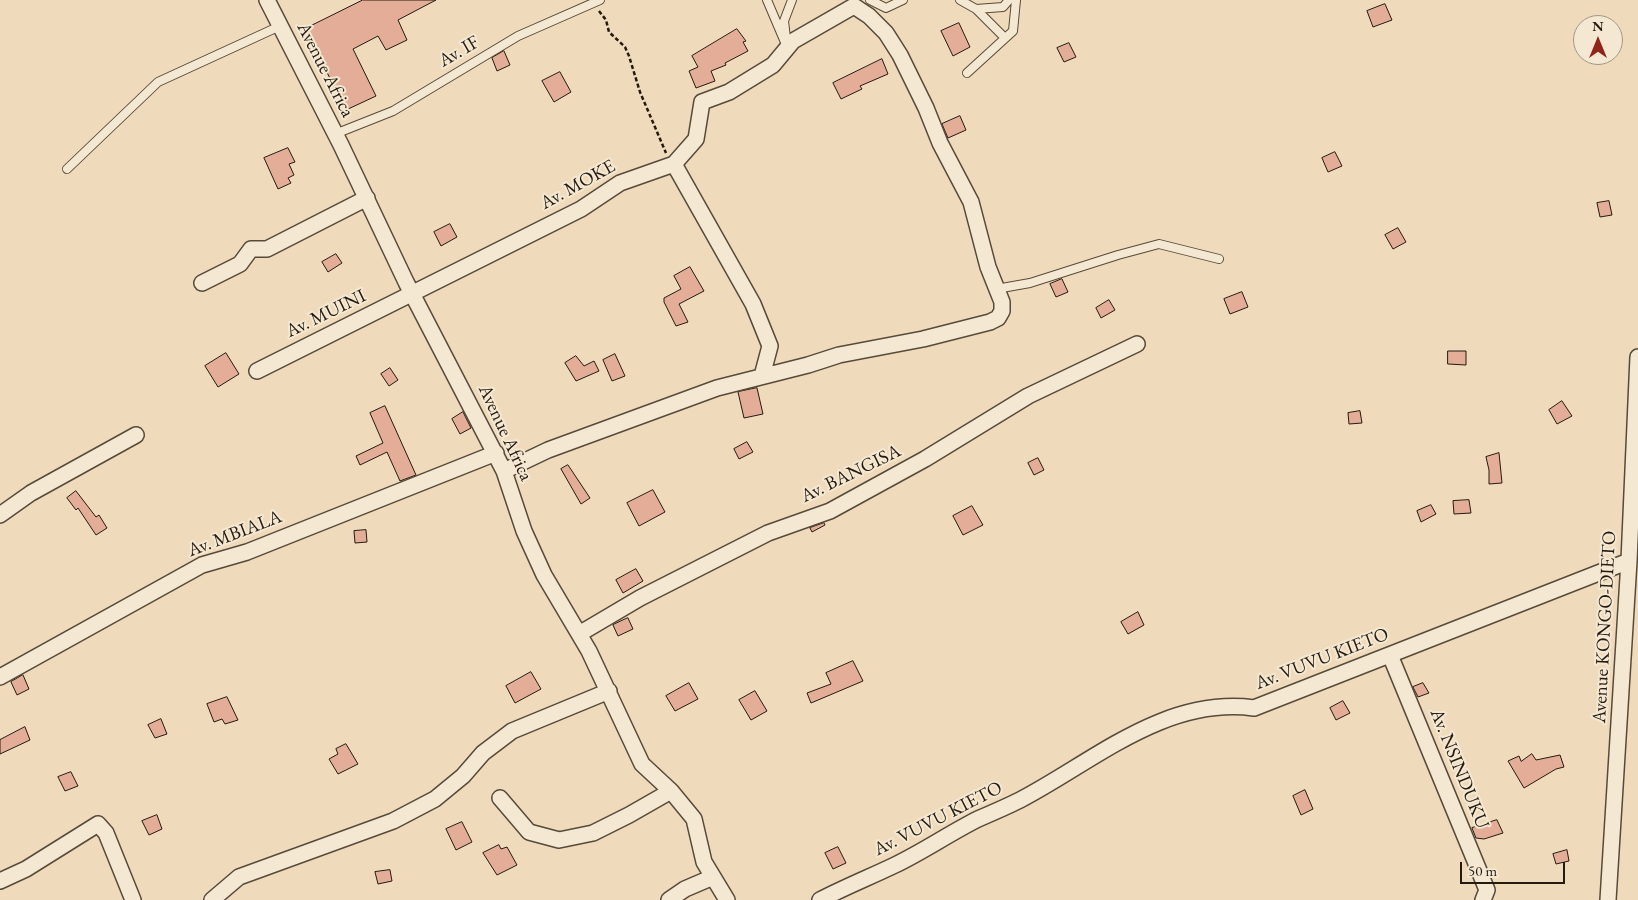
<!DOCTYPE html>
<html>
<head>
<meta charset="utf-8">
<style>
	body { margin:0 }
	#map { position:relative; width:1638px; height:900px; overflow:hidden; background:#efdbbb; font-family:"EB Garamond",serif }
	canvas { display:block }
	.north { position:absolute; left:1573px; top:15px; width:50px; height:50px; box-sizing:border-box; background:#f5e8d3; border:1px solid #a19685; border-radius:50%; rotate:0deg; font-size:14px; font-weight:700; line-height:20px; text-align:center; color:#241a0f }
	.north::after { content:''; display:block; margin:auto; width:18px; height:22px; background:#8f2418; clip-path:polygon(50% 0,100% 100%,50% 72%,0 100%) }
	.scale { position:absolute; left:1460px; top:862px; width:105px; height:22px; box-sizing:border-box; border:2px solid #241a0f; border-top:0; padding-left:6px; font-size:15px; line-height:18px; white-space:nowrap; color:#241a0f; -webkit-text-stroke:4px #f5e8d3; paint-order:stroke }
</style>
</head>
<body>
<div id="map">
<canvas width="1638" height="900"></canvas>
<div class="north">N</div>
<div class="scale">50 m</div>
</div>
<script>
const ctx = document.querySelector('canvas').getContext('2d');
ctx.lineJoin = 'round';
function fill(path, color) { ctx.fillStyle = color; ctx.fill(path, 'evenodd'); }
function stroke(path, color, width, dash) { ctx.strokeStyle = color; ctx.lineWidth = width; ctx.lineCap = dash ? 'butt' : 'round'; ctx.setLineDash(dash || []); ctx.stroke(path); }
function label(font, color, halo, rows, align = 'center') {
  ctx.font = font + ' "EB Garamond",serif'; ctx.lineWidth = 4; ctx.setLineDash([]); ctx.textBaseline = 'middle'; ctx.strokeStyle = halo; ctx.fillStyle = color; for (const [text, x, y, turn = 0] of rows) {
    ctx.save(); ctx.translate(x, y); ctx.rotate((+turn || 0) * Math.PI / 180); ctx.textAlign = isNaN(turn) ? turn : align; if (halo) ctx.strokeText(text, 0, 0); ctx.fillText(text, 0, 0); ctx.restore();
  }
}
const building = new Path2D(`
	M363 0H436L398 20 407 40 386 50 378 36 353 49 376 96 346 110 305 29Z
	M1385 4 1392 20 1373 27 1367 11Z
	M959 23 970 47 953 56 941 31Z
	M737 29 746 41 743 42 748 51 725 63 726 65 711 71 715 81 696 88 689 71 698 67 692 56Z
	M1069 43 1076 57 1064 62 1057 48Z
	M504 51 510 65 497 71 492 58Z
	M882 59 888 74 860 86 862 89 841 99 833 83Z
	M560 72 571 92 554 102 542 81Z
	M960 116 966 130 948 138 942 124Z
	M288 148 295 162 289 164 294 175 288 178 291 183 278 189 264 158Z
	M1335 152 1342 166 1328 172 1322 158Z
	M1609 201 1612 215 1600 217 1597 203Z
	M450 224 457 237 441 246 434 232Z
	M1398 228 1406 242 1393 249 1385 235Z
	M336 254 342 263 328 272 322 262Z
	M690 267 704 291 679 304 688 322 676 326 664 302V298L681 289 674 276Z
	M1062 279 1068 292 1056 297 1050 284Z
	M1242 292 1248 307 1230 314 1224 299Z
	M1109 300 1115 310 1101 318 1096 308Z
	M1448 351H1466V365L1448 364Z
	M226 353 239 374 218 387 205 366Z
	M615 354 625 376 612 381 603 360Z
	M576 356 584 366 594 361 599 371 576 381 565 363Z
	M390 368 398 380 389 386 381 374Z
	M757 388 763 414 744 418 738 392Z
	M1562 401 1572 416 1557 424 1549 410Z
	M385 406 416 475 400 481 387 452 360 465 356 456 383 443 370 413Z
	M1360 411 1362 423 1349 424 1348 413Z
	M463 412 471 428 460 434 452 419Z
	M747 442 753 452 739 459 734 449Z
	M1499 453 1502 483 1489 484V470L1486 457Z
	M1038 458 1044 470 1034 475 1028 463Z
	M568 465 590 498 581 504 561 469Z
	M653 490 665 512 639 526 627 503Z
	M76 491 96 517 99 515 107 528 96 535 78 508 76 510 67 498Z
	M1469 500 1471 513 1454 514 1453 501Z
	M1431 505 1436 514 1421 522 1417 511Z
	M972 506 983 525 963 535 953 516Z
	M824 523 825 525 812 532 810 528Z
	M366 530 367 542 355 543 354 531Z
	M636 569 643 581 623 593 616 580Z
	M1138 612 1144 625 1128 634 1121 622Z
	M628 618 633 629 618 636 613 625Z
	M853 661 863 681 811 703 807 693 831 684 826 673Z
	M531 672 541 689 515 703 506 686Z
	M23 675 29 689 17 695 11 682Z
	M689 683 698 699 675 711 666 696Z
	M1423 683 1429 693 1418 697 1413 687Z
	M755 691 767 711 751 720 739 700Z
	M227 697 238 720 225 724 222 719 214 722 207 704Z
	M1343 701 1350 713 1336 720 1330 708Z
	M161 719 167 734 155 738 148 725Z
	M25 727 30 740 0 754V740Z
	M346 744 358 764 338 774 329 759 338 754 336 749Z
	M1532 754 1536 760 1560 755 1564 767 1556 769 1524 788 1508 761 1519 756 1521 761Z
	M71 772 78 786 65 791 58 777Z
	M1305 790 1313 809 1301 815 1293 796Z
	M157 815 162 829 149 835 142 821Z
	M1497 820 1503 833 1484 839 1476 838 1472 828Z
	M462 822 472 842 456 850 446 829Z
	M499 845 501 849 507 847 517 865 497 875 483 853Z
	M838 847 846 863 833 869 825 853Z
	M1567 850 1569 861 1556 864 1553 854Z
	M390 870 392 881 378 884 375 872Z`);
fill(building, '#e3ad97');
stroke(building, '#241a0f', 1);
const service = new Path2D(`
	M767 0 787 47
	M870 0 886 8 903 0
	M960 0 976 9 1003 7 1009 0
	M976 9 1005 38
	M786 38 784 21 792 0
	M967 73 1013 31 1016 0
	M335 134 393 111 518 36 600 0
	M67 169 158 82 280 26
	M996 289 1030 283 1118 255 1159 244 1219 259`);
const minor = new Path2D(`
	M267 0 341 145 406 282 504 471 524 531 544 575 589 651 642 764 671 791 694 819 704 862 727 900
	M674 164 753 304 770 346 762 376
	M202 283 240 264 251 249H267L367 198
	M257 371 581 209 620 183 674 164 696 139 702 102 729 92 773 65 793 41 854 6 869 16 886 33 900 55 926 108 940 143 971 202 988 267 1002 302V311L998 318 990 322 923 339 839 355 808 365 717 388 548 450 504 471
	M0 515 31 493 136 435
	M579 634 640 598 768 533 830 511 925 459 1028 396 1137 344
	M1390 655 1487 890 1483 900
	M0 677 202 565 247 552 496 453
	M500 798 529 832 559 840 593 833 629 815 671 791
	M0 881 26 869 98 824 106 833 133 900
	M212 900 239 877 393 821 435 799 463 776 483 753 512 731 609 691
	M669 900 685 889 713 877
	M820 900C845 887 870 877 895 865 924 851 950 833 978 819 992 813 1006 807 1020 800 1093 762 1165 696 1254 708L1629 561
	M1608 900 1629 561 1638 357`);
stroke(service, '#574a3a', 10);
stroke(minor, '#574a3a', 18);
stroke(new Path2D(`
	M599 11 606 20 609 32 625 47 629 56 640 92 666 153`), '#241a0f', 2.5, [4, 2.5]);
stroke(service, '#f5e8d3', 8);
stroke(minor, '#f5e8d3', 15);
label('19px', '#241a0f', '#f5e8d3', [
	["Av. IF",459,52,-30],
	["Avenue Africa",325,70,63],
	["Av. MOKE",578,185,-29],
	["Av. MUINI",326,314,-26],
	["Avenue Africa",505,433,65],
	["Av. BANGISA",851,474,-26],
	["Av. MBIALA",235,534,-21],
	["Avenue KONGO-DIETO",1605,627,-87],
	["Av. VUVU KIETO",1322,659,-21],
	["Av. NSINDUKU",1459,769,68],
	["Av. VUVU KIETO",938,819,-27]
]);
</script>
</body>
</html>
